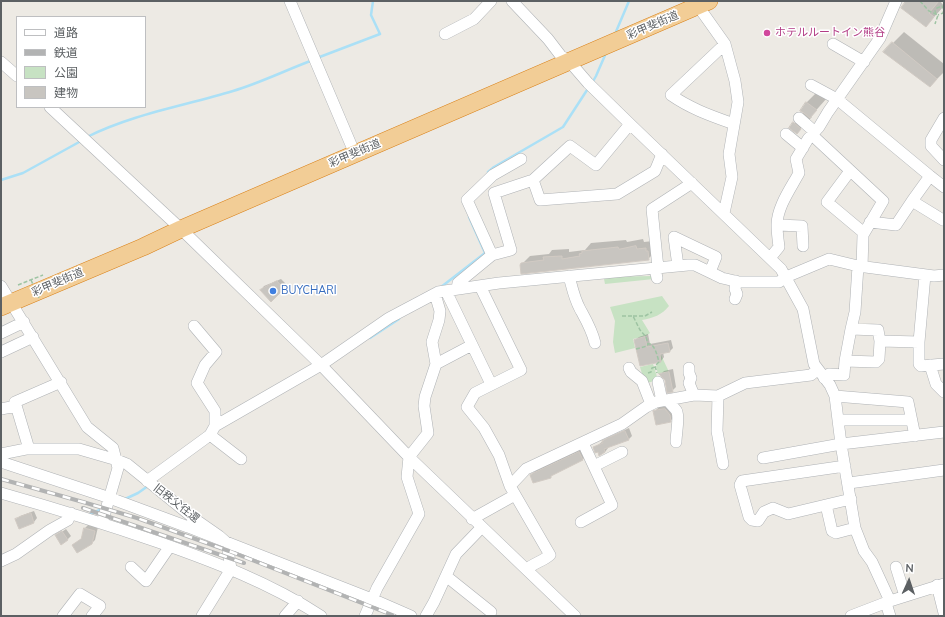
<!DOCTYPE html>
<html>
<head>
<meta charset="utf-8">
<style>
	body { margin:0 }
	#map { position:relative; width:945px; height:617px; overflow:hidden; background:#edeae4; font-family:"Nunito Sans","Noto Sans JP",sans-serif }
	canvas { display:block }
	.frame { position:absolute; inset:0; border:2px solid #5c6063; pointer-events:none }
	.legend { position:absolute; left:16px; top:16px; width:130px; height:92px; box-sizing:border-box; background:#fff; border:1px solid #bebfc1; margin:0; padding:5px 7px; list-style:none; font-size:12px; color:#5c6063 }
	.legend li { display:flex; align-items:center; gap:8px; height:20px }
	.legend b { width:20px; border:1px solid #bebfc1 }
	.north { position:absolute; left:889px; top:561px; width:40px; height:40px; -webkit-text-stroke:3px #fff; paint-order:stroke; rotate:3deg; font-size:11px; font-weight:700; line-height:16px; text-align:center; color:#5c6063 }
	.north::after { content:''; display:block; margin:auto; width:14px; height:18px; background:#5c6063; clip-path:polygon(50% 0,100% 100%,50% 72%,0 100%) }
</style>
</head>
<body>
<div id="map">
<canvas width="945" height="617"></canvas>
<div class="frame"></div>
<ul class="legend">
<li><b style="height:5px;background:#fff"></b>道路</li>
<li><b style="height:5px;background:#b2b3b3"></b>鉄道</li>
<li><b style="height:11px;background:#c7e2c3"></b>公園</li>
<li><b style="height:11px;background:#c8c5c0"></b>建物</li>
</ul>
<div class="north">N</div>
</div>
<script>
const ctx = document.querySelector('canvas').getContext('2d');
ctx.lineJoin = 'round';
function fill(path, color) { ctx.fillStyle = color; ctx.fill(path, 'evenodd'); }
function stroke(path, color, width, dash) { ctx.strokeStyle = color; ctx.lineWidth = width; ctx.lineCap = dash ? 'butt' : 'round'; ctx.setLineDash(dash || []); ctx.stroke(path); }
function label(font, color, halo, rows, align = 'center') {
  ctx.font = font + ' "Nunito Sans","Noto Sans JP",sans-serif'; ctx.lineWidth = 3; ctx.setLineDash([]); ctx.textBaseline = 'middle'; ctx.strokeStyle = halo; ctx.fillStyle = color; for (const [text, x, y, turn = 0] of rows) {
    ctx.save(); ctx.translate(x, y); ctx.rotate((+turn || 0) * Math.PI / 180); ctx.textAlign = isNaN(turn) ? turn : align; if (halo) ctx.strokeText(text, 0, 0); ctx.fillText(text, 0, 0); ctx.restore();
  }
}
fill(new Path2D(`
	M653 276 654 279 605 284 604 279H596V277Z
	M662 296 669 306C662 315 653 318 642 320L650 333 646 336 633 339 635 348 615 353 613 342 615 321 610 307Z
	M661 355 669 372 658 374 656 366 660 362 659 356Z
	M653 364 658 380 647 383 643 377 640 367Z`), '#c7e2c3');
fill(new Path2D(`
	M907 1H940L944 6 926 26Z
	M904 32 944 64V72L930 86 893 43Z
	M818 91 827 98 811 116 812 117 808 121 797 133 790 128 804 112 801 111 807 102Z
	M643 239 644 242 653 241 656 251 648 259 522 264 530 256 549 254 552 250 569 249V252L585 250 591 243 626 240 627 242Z
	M281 279 287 285 271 301 261 290 264 286Z
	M648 334 650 344 671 340 673 348 670 351 663 352 664 357 661 361 635 340 639 337Z
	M673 369 676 387 672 391 661 374 664 371Z
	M671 404 676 416 670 421 654 412 660 406Z
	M629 428 632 436 629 439 608 447V448L605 452 600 454 598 451 594 448 607 438Z
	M584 448 588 455 583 459 553 474 550 477 531 475 536 470Z
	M34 511 37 518 34 522 20 528 16 520 20 516Z
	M88 525 98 527 95 540 91 544 73 545 82 538 84 529Z
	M66 529 71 536 67 540 56 536Z`), '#0003');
stroke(new Path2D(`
	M615 34 629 1
	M317 58 380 34 371 15 373 1
	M592 83 596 76 606 53
	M87 137C133 114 184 106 233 91 260 83 286 70 313 60
	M488 172 494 167 563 127 589 87
	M1 180 23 173 81 141
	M441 287 485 253 469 217
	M370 338 399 319
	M123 500 138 493 148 486
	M88 515 102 509`), '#abe0f6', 2.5);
const building = new Path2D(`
	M906 1H939L929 13 934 17 926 27 901 8Z
	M892 42 937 79 930 87 883 52Z
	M806 102 817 110 810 118 804 113 800 111Z
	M793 122 801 129 797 134 789 128Z
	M636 246 637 249 646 248V251H648L649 260 521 274 520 265 521 263 544 260 543 257 562 256V259L580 256 579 254 582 253V251L618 247 619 249Z
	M277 281 284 289 271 302 260 290Z
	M645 337 647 347 668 343 670 352 660 354 661 362 640 366 634 340Z
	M669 372 673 392 667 393 665 380 659 374Z
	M665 409 670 415 671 422 656 425 653 411Z
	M625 431 629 440 604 449 605 452 599 456 598 452 595 453 593 447 603 443 602 441Z
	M579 452 583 460 551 476V478L533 483 530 475Z
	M31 513 34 523 19 529 15 519Z
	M84 528 95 531 92 544 77 553 72 545 81 539Z
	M62 531 68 540 61 545 55 535Z`);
fill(building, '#c8c5c0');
stroke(building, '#d1cac3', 1);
const minor = new Path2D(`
	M290 1 352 147
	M512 1 548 39 561 56 569 61 588 83 630 124 781 269 803 309 814 364 830 385 835 396 841 444 855 528 864 551 872 562 890 601
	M698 6 725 44 735 81 738 102 729 154 732 177 724 213
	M445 34 474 19 491 1
	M725 44 671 95C691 109 712 116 734 124
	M833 44 864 62
	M1 62 17 76
	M811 85 837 99 930 176 944 187
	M50 107 181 229 321 365 409 457 575 616
	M799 118 815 132
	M944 118 931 140V146L944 160
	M786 134 803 148
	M812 135 883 201 863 235 862 267
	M850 171 827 202 864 233
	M930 176 912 201 943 220 944 219
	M533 180 540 200 617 194 655 171 662 154
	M870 222 896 225 912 201
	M777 225 802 226 803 246
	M492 255 467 200 493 175 521 159
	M770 258 779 247C778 239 777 232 777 225 777 207 791 188 799 173L796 159 808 139 819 127 828 112 880 38 896 1
	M678 266 674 237 716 257 710 272
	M655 268 657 278
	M658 268 652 209 692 183
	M925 275 919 342V364L921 366 944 364
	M569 276C572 287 574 298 580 309 586 320 592 330 595 343
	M1 286 87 427 113 448 118 468 102 523
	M480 286 521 370 475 393 467 407 484 428 499 455 510 486
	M457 289 458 283 492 255 511 250 494 193 533 180 570 146 596 165 630 124
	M446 291 491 384
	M435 294 440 311 439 320 432 342 436 364 472 345
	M735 299 737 294 735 289 736 281
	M194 326 216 352 205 365 197 383 215 411V426
	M851 329 845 361 876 362 879 359 880 341 878 330 851 329 855 312 858 266
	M1 333 24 322
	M880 341 919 342
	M1 352 33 337
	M930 365 936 384 944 392
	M629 368 631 372 642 381 651 404
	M689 368V373L691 378 689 383 694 395
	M824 378 829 374 844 375 845 361
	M658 382 662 401
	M718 396 717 431 723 464
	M835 396 908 402 915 436
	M668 400C670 405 673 406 676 410 680 415 676 434 676 442
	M1 409 16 406
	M838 420H911
	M210 435 241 459
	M29 449 15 402 61 382
	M1 454 26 449H79L117 460 127 464 196 520 219 536 227 543 231 569
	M763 458 841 444 944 432
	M1 462 107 497 188 527 194 522
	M594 466 622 452
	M845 466 742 481 740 485 749 517 752 520 758 521 764 512 773 508 788 514 851 499
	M147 481 210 435 215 426 321 365 389 318 438 292 499 283 688 265H695L722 278 739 282H779L786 277 829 259 858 266 934 276 944 275
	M849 483 944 470
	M1 493C54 508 106 524 158 542 215 562 270 583 321 616
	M826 505 832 531 836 533 855 528
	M472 519 515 495
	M581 522 612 505 583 443
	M188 527 372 599 411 616
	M1 561 16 554 50 530 68 520 71 513
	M131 567 146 581 170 546
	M896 567 905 596
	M527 569C534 563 543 561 550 555L510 486 526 469 622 424 646 407 656 402 694 395 718 396 745 383 811 375 817 370
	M446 576 491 612
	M937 585 944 613
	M886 603 890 616
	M63 616 80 594 100 606 92 616
	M202 616 231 569
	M285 616 298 601
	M365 616 377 588 419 514 407 477 409 457 428 433 424 406 425 397 436 364
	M426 616 434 602 456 554 482 527
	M851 616 890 601 944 584`);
const highway = new Path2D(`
	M1 307 143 247 181 229 709 1`);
stroke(minor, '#afb2b5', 12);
stroke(highway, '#d98118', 18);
stroke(new Path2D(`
	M437 1H439
	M920 1 929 11 938 15 935 24
	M936 14 935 11 937 8 942 6 944 10 943 13 938 15
	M18 285 43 275
	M622 316H633L640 330 646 337 648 344H651C656 349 657 355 659 362L655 366 657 373
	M633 316H645L652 312
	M636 349 647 346 648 344
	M648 373 651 372 652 368 655 367`), '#9ec4a3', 1.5, [4, 2]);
stroke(minor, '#fff', 11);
stroke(highway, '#f2cd96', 17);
const rail = new Path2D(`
	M1 479 83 502 137 518 229 551 395 616
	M83 508 244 563`);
stroke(rail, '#b2b3b3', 4);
stroke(rail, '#fff', 2.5, [8]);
stroke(new Path2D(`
	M31 280 39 298`), '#9ec4a3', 1.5, [4, 2]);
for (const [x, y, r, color] of [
	[767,33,4,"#d1479c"],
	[273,291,4,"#3f7fe0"]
]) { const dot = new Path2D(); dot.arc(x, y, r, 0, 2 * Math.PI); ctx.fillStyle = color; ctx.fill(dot); stroke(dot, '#fff', 1.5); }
label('11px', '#5c6063', '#fff', [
	["彩甲斐街道",653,26,-23],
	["彩甲斐街道",355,154,-23],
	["彩甲斐街道",58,283,-23],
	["旧秩父往還",176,504,38]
]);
label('11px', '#b23c85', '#fff', [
	["ホテルルートイン熊谷",775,33]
], 'left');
label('11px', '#366cbe', '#fff', [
	["BUYCHARI",281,291]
], 'left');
</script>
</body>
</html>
